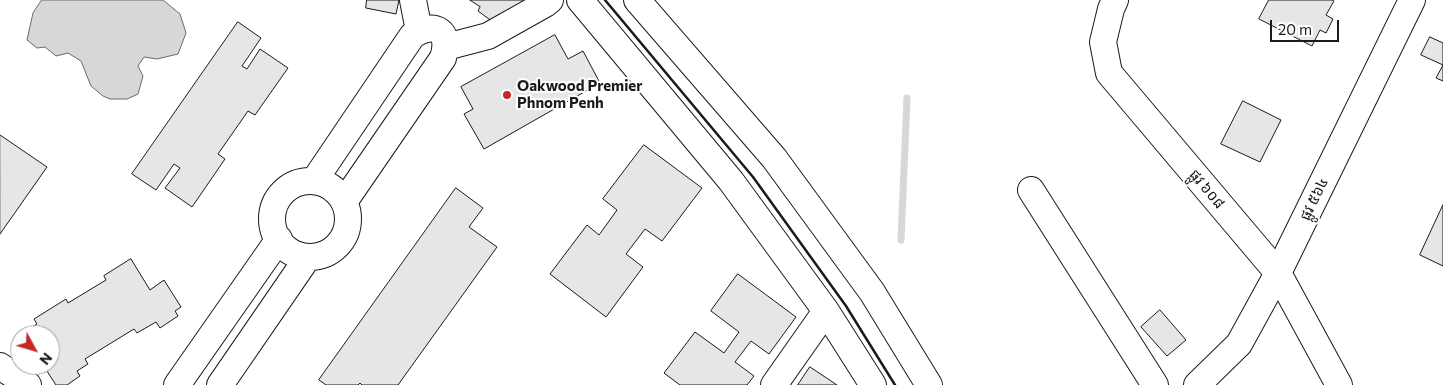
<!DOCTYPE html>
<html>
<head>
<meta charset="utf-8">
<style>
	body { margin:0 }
	#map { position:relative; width:1443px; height:385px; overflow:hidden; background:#fff; font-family:Commissioner,sans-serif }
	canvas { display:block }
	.north { position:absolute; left:10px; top:325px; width:50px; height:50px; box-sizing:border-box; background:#fff; border:1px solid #a3a3a3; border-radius:50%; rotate:129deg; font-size:14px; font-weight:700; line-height:20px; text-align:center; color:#1a1a1a }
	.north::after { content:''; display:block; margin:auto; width:18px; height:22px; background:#c62828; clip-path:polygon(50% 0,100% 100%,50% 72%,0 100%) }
	.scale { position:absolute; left:1270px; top:20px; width:69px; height:22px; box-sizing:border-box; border:2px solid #1a1a1a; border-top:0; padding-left:6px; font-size:15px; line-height:18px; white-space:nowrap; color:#1a1a1a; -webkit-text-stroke:4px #fff; paint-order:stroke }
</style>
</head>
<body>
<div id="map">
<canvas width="1443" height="385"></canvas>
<div class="north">N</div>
<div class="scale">20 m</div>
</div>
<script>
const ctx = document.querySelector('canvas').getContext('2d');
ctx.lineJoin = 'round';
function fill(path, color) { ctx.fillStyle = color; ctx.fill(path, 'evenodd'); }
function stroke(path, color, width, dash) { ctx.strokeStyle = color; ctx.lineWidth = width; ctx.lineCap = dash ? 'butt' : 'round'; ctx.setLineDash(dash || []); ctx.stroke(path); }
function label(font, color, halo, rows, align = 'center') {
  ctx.font = font + ' Commissioner,"Noto Sans Khmer",sans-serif'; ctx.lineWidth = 4; ctx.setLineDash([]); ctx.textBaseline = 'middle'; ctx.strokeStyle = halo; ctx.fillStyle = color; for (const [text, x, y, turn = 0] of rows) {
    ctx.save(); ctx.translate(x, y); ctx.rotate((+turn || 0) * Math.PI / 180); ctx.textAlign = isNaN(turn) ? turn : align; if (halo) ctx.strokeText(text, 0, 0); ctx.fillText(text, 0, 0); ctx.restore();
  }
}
const water = new Path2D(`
	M42 0H163L180 14 186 33 178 54 157 59 144 57 138 66 143 76 138 94 127 99H110L103 96 91 86 81 61 68 53 56 56 45 47 37 48 27 40 33 13Z`);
fill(water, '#d7d7d7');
stroke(water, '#6a6a6a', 1);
stroke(new Path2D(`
	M901 240 907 98`), '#d7d7d7', 7);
const building = new Path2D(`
	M367 0H399L396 14 366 8Z
	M470 0H527L493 22 478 11 480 7Z
	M1269 0H1332L1334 1 1326 15 1333 19 1326 33 1320 30 1312 46 1259 19Z
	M238 22 261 38 242 66 247 69 260 49 288 68 255 115 248 111 218 154 225 159 192 207 165 188 180 168 174 164 156 190 132 174Z
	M555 35 568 59 583 51 600 83 484 149 464 114 473 109 461 87Z
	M1430 37 1443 43V81L1436 78 1443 65 1421 55Z
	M1243 101 1281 120 1260 162 1221 144Z
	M0 135 47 167 0 234Z
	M644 145 702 188 662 241 645 229 626 254 643 267 606 317 550 274 587 225 599 235 617 210 603 199Z
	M456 188 483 208 469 227 497 247 398 385H362L360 383 358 385H326L319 380Z
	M1443 205V266L1420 255Z
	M131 259 150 290 164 280 181 307 175 311 178 316 160 328 156 322 137 333 134 329 85 359 88 364 77 371 80 376 67 385H56L43 365H50V335H25L23 332 37 324 34 319 66 299 68 303 106 280 104 276Z
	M738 274 796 317 769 354 751 341 735 362 754 376 747 385H680L664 373 695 332 724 353 739 332 711 311Z
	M1160 310 1186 340 1167 356 1141 327Z
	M810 367 837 385H798Z`);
fill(building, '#e6e6e6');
stroke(building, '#1a1a1a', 1);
const minor = new Path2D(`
	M413 0 419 31
	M580 0 731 181 826 311 873 385
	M637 0 774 158 872 292 929 385
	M1115 0 1111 9 1103 42 1109 73 1278 273 1339 385
	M446 47 488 36 545 4 550 0
	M314 181 412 36C434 20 452 31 443 58L344 202
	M272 219a38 38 0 1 1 76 0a38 38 0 1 1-76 0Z
	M1031 190 1155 385
	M0 366 28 385
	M177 385 279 239
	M220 385 308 257
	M774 385 826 311
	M1197 385 1239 344 1278 273 1412 0`);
stroke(minor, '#1a1a1a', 28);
stroke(minor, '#fff', 26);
stroke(new Path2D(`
	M605 0 753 177 846 306 895 385`), '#1a1a1a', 2.5);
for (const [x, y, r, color] of [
	[507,95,5,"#c62828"]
]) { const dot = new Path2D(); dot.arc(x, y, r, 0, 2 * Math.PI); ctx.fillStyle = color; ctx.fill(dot); stroke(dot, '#fff', 2); }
label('bold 15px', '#1a1a1a', '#fff', [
	["Oakwood Premier",517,86],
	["Phnom Penh",517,103]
], 'left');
label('15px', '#1a1a1a', '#fff', [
	["ផ្លូវ ៦០៨",1207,189,50],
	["ផ្លូវ ៥៦៤",1314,199,-64]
]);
</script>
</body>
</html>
